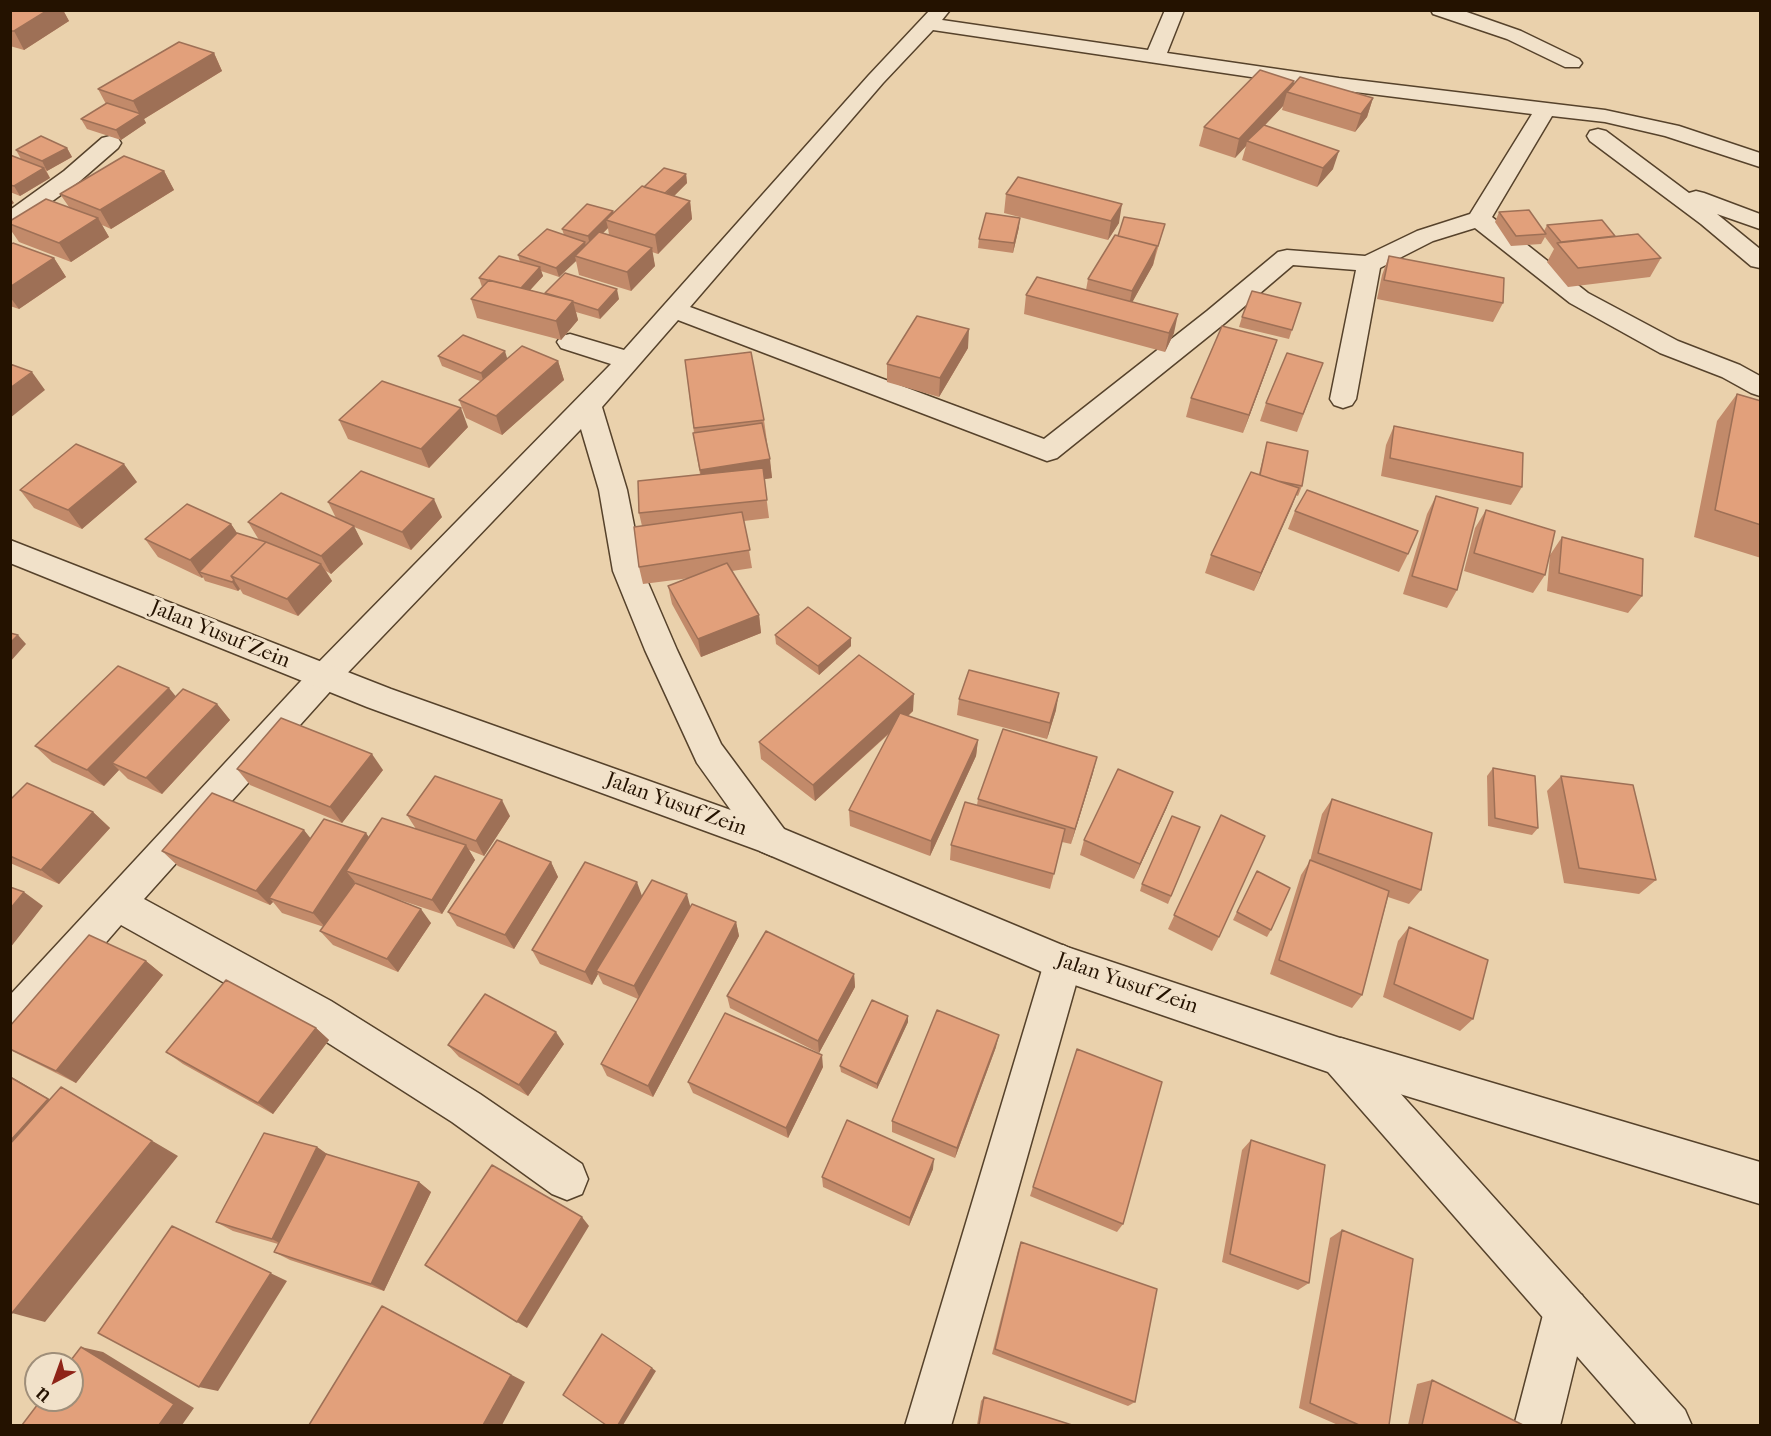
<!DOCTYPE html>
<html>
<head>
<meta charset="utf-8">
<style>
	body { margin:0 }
	#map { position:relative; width:1771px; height:1436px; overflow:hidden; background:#ead1ac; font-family:"IM FELL French Canon",serif }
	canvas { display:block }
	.frame { position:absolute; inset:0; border:12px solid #241200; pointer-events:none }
	.north { position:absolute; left:24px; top:1352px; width:60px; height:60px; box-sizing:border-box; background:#f1e1c9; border:2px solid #9f8e79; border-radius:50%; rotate:221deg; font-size:16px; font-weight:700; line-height:24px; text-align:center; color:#241200 }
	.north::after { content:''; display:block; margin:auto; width:21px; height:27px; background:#8f2418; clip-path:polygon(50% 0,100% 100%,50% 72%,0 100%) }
</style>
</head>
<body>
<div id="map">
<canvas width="1771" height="1436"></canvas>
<div class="frame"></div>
<div class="north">U</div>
</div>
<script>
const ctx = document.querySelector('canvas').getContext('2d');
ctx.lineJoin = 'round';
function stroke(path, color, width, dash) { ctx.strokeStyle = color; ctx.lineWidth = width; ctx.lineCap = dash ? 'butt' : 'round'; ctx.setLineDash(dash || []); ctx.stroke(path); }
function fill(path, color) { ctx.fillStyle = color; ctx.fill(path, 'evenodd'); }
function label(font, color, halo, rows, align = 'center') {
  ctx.font = font + ' "IM FELL French Canon",serif'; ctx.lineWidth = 6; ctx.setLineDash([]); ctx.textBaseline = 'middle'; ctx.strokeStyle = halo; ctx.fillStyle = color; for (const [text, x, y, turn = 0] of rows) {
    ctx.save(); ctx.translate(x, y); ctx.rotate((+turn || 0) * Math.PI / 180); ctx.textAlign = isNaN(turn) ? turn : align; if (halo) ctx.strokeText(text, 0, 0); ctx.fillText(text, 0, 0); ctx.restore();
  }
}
const minor = new Path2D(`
	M930 10H950L942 20 1148 50 1165 10H1184L1167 53 1339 78 1605 110 1679 126 1760 153V167L1665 136 1605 122 1552 116 1492 217 1588 293 1678 341 1740 365 1760 376V396L1751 393 1722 377 1660 353 1570 303 1475 228 1433 241 1380 268 1356 399 1352 405 1343 408 1334 405 1330 399 1356 270 1293 265 1225 323 1057 458 1047 461 678 320 602 407 627 490 643 571 677 650 721 744 784 829 790 840 784 851 772 856 760 851 697 763 645 650 613 571 599 490 581 429 335 686 144 899 331 1001 480 1094 582 1164 588 1179 582 1194 567 1200 552 1194 452 1122 303 1027 121 925 24 1037 10 1043V995L313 668 611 364 561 348 557 342 561 336 570 334 624 350 869 75ZM933 30 1339 90 1532 114 1470 214 1417 231 1365 256 1287 250 1278 252 1207 311 1044 439 690 307 883 83Z
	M1431 10H1461L1521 31 1579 59 1582 63 1579 67H1565L1507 39 1433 14Z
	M1598 129 1606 131 1689 193 1696 191 1704 193 1760 214V229L1717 214 1760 249V268L1751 266 1701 224 1590 141 1587 136 1590 131Z
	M110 136 118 138 121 143 118 148 80 181 18 226 10 228V210L64 171 102 138Z
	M1063 945 1076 951 1082 963 951 1426H905L1044 963 1050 951Z
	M1341 1038 1760 1162V1204L1341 1076 1327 1071 1321 1057 1327 1043Z
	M1566 1289 1582 1295 1588 1311 1560 1426H1514L1544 1311 1550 1295Z`);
const tertiary = new Path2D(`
	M10 540 391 689 784 829 1067 947 1355 1043 1685 1410 1692 1426H1638L1328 1072 1063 981 760 851 367 707 10 563Z`);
stroke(minor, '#56422b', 3);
stroke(tertiary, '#56422b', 3);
fill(minor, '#f1e1c9');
fill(tertiary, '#f1e1c9');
fill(new Path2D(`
	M10 10H63L69 21 24 50 10 46Z
	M214 53 222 71 144 119 146 123 121 140 87 129 81 119 106 104 98 89Z
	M1293 85 1373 98 1367 117 1355 132 1282 110 1283 106 1265 125 1333 169 1317 187 1242 160 1246 146 1235 158 1199 146 1204 127Z
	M67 148 72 157 47 171 46 170 50 178 20 196 10 192V155L21 159 16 150Z
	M164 171 174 190 111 229 102 225 109 237 71 262 19 242 10 229V221L69 207 60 194Z
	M686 174 687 183 674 196 690 201 692 219 658 254 652 252 655 266 631 291 579 275 576 261 559 277 541 271 543 276 530 290 545 294 619 299 600 319 576 312 578 320 561 340 477 318 471 299 482 287 479 278 520 262 518 255 564 235 562 229 613 211V213L644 187ZM608 228 609 235 603 233Z
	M1006 194 1119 223 1108 240 1004 213Z
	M1499 212 1544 231 1547 225 1615 236 1661 258 1650 277 1568 287 1547 262 1554 249 1545 237 1541 244 1511 246 1495 222Z
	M1165 224 1153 265 1132 302 1174 333 1165 352 1024 314 1026 295 1086 290 1088 279 1118 236Z
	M1019 227 1013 253 978 248 979 239Z
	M10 245 54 258 66 277 19 309 10 306Z
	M1389 256 1503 303 1493 322 1377 299 1382 275Z
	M1301 303 1289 339 1239 327 1242 317Z
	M968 348 939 397 887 382V364Z
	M438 356 558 361 564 380 502 435 466 418 459 400 480 381 442 366Z
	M1271 358 1243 433 1186 417 1191 398Z
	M685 360 764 420 772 478 764 479 769 518 744 521 752 568 732 571 759 615 761 633 701 657 672 604 668 586 690 578 643 584 639 567 642 526 639 513 700 474 693 433H694Z
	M1323 363 1297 432 1260 421 1266 403Z
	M1737 394 1761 401V558L1694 537 1717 421Z
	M339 420 468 427 429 468 348 439Z
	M1394 426 1522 487 1511 505 1381 476 1386 445Z
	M1267 442 1302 486 1298 496 1296 495 1254 591 1205 573 1211 555 1259 474Z
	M137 482 82 529 34 508 20 490Z
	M1436 496 1457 590 1447 608 1403 594 1427 514Z
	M328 502 442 517 411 550 354 527 363 544 331 574 326 571 332 581 298 616 243 594 240 589 238 591 205 581 203 577 202 578 158 557 145 539 231 524 237 533 259 540 248 522 336 518Z
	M1486 510 1545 575 1533 593 1464 571 1475 528Z
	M1295 511 1408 554 1399 572 1288 529Z
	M1562 537 1642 596 1628 613 1547 591 1550 555Z
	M775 635 851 646 819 675 776 644Z
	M176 696 217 704 230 720 162 794 128 779 119 770 104 786 52 762 35 746Z
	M959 699 1056 710 1047 739 957 715Z
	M913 711 908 716 978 740 976 756 930 856 850 826 849 810 891 732 815 801 761 759 759 742Z
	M1493 768 1538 828 1532 835 1488 826 1487 776Z
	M237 769 383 770 342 823 250 785Z
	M1093 773 1071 844 1062 842 1050 889 950 860 951 845 977 805 978 799Z
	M1561 776 1656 880 1639 894 1564 883 1547 791Z
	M1332 799 1421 890 1409 904 1388 897 1362 995 1352 1008 1270 974 1301 875 1310 861 1322 814Z
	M10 800 93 812 110 828 59 884 10 863Z
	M1167 807 1134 879 1080 855 1084 840Z
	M407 815 510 816 484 856 469 850 475 860 442 914 385 895 431 923 398 972 333 945 320 931 324 927 282 913 273 902 270 905 178 866 162 851 369 837 416 829ZM355 882 356 884 338 907Z
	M1221 815 1219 937 1212 951 1168 929Z
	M1200 827 1168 904 1140 891 1142 884Z
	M551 862 558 877 514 949 457 926 448 912Z
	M1253 879 1271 930 1267 937 1233 920Z
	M642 895 690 906 736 922 739 936 653 1097 607 1076 601 1064 638 999 603 984 598 974 592 985 540 964 532 950Z
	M1409 927 1473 1019 1460 1031 1383 997 1398 941Z
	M146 961 163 975 76 1083 10 1050V1026Z
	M854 974 855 987 819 1053 730 1008 727 996Z
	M908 1016V1022L877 1089 841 1072 840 1066Z
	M316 1028 329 1040 273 1114 183 1064 166 1052Z
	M564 1044 528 1096 459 1057 448 1045Z
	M996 1047 955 1158 892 1132V1121Z
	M1077 1049 1123 1224 1117 1232 1030 1196Z
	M823 1067 788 1138 693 1093 688 1082Z
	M1251 1140 1309 1283 1298 1290 1222 1262 1242 1150Z
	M317 1147 330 1156 419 1182 431 1192 384 1291 290 1260 274 1252 278 1244 233 1231 216 1222Z
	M933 1169 909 1226 823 1187 822 1177Z
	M1342 1230 1389 1425H1338L1299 1408 1330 1238Z
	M1021 1242 1135 1402 1128 1406 992 1354 1018 1250Z
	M1432 1380 1523 1425H1408L1417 1384Z
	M984 1397 1072 1425H977L981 1401Z`), '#c28a6a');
fill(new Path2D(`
	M48 10H63L69 21 24 50 14 31Z
	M214 53 222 71 144 119 146 123 121 140 116 130 140 115 133 101Z
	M1294 81 1291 93 1287 92 1283 106 1249 142 1247 141 1246 146 1235 158 1239 139Z
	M1373 98 1367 117 1355 132 1361 114Z
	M67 148 72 157 47 171 42 161Z
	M1339 151 1333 169 1317 187 1323 168Z
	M44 168 50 178 20 196 14 186Z
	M164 171 174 190 111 229 100 210Z
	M686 174 687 183 665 205 664 195Z
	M10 197 14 203 10 206Z
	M690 201 692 219 658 254 655 235Z
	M1122 204 1119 223 1108 240 1111 221Z
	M613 211 615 221 606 220 608 228 590 246 588 236Z
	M98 218 109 237 71 262 59 243Z
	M1020 218 1019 227 1013 253 1014 243Z
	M585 242 587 251 575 256 576 261 559 277 556 268Z
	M1157 246 1153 265 1128 310 1132 291Z
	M652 248 655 266 631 291 627 272Z
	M54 258 66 277 19 309 10 297V287Z
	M540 267 543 276 523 298 520 289Z
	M617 289 619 299 600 319 598 310Z
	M573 301 578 320 561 340 556 321Z
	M1178 314 1174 333 1165 352 1169 333Z
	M969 329 968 348 939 397 940 378Z
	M1277 340 1271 358 1243 433 1249 415Z
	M505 351 508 361 484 383 481 373Z
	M558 361 564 380 502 435 496 416Z
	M32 372 45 390 10 418V388Z
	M461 408 468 427 429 468 421 449Z
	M770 459 772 478 703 488 700 470Z
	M124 464 137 482 82 529 68 510Z
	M1299 488 1292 506 1254 591 1261 573Z
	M434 499 442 517 411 550 402 532Z
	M231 524 243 542 199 572 203 577 202 578 190 560Z
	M354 526 363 544 331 574 321 556Z
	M321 564 332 581 298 616 287 599Z
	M234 580 240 589 238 591 232 582Z
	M759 615 761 633 701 657 698 639Z
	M18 635 26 644 10 662V643Z
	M851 638V646L819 675 818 666Z
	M169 688 183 705 112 763 119 770 104 786 87 770Z
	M1059 693 1056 710 1047 739 1050 723Z
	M914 694 913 711 815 801 813 785Z
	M217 704 230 720 162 794 146 778Z
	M978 740 976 756 930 856 931 841Z
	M372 754 383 770 342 823 330 807Z
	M1097 757 1093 773 1071 844 1075 829Z
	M1173 792 1167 807 1134 879 1140 864Z
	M502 800 510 816 484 856 476 841Z
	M93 812 110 828 59 884 41 870Z
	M304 830 316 845 269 898 273 902 270 905 256 891Z
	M366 833 377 848 346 871 355 882 325 927 313 913Z
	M466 845 475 860 442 914 432 900Z
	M551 862 558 877 514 949 505 935Z
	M637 882 642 896 596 971 598 974 592 985 585 972Z
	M24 892 43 906 10 948V909Z
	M687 894 691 909 640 999 634 986Z
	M421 909 431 923 398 972 387 959Z
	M736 922 739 936 653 1097 648 1086Z
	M146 961 163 975 76 1083 56 1071Z
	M854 974 855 987 819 1053 818 1041Z
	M908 1016V1022L877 1089V1084Z
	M316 1028 329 1040 273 1114 258 1103Z
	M556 1032 564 1044 528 1096 519 1085Z
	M999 1035 996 1047 955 1158 957 1148Z
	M822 1055 823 1067 788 1138 786 1128Z
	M10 1076 68 1110 10 1175Z
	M61 1087 178 1156 45 1322 12 1313Z
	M317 1147 331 1157 287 1247 272 1239Z
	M934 1159 933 1169 909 1226 910 1218Z
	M419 1182 431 1192 384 1291 371 1284Z
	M582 1217 589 1226 527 1328 517 1322Z
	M172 1226 287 1281 218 1391 199 1387Z
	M382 1306 525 1382 502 1425H483Z
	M81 1347 103 1352 194 1408 182 1425H159Z
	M652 1368 656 1371 623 1425H618Z`), '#9e7056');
const building = new Path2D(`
	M10 10H48L14 31H10Z
	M179 42 214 53 133 101 98 89Z
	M1260 70 1294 81 1239 139 1204 127Z
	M1300 77 1373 98 1361 114 1287 92Z
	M107 103 141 114 116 130 81 119Z
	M1264 125 1339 151 1323 168 1247 141Z
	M41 136 67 148 42 161 16 150Z
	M10 155 44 168 14 186 10 185Z
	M124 156 164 171 100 210 60 194Z
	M664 168 686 174 665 193 644 187Z
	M1018 177 1122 204 1111 221 1006 194Z
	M642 186 690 201 655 235 606 220Z
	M46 199 98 218 59 243 10 224V221Z
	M587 204 613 211 588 236 562 229Z
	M1529 210 1546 234 1516 236 1499 212Z
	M986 213 1020 218 1014 243 979 239Z
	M1124 217 1165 224 1158 246 1118 236Z
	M1602 220 1615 236 1561 242 1547 225Z
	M547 229 585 242 556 268 518 255Z
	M599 232 652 248 627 272 575 256Z
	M1638 234 1661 258 1578 268 1557 243Z
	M1115 235 1157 246 1132 291 1088 279Z
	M13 243 54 258 10 287V245Z
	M499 256 540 267 521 288 479 278Z
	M1389 256 1504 278 1503 303 1384 280Z
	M565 273 617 289 598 310 573 302V301L545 293Z
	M1037 277 1178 314 1169 333 1026 295Z
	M489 280 573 301 556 321 471 299Z
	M1252 291 1301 303 1292 330 1242 317Z
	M917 316 969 329 940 378 887 364Z
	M1222 326 1277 340 1249 415 1191 398Z
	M463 335 505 351 481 373 438 356Z
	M522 346 558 361 496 416 459 400Z
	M751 352 764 420 694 428 685 360Z
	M1287 353 1323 363 1303 414 1266 403Z
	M10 364 32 372 10 388Z
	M382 381 461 408 421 449 339 420Z
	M1737 394 1761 401V525L1715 510Z
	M762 423 770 459 700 470 693 433Z
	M1394 426 1523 453 1522 487 1390 458Z
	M1267 442 1308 451 1302 486 1278 481 1260 475Z
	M76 444 124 464 68 510 20 490Z
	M763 468 767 500 639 513 638 481Z
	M361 471 434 499 402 532 328 502Z
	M1251 472 1299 488 1261 573 1211 555Z
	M1307 490 1418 531 1408 554 1295 511Z
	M281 493 354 526 321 556 248 522Z
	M1436 496 1478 508 1457 590 1412 576Z
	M187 504 231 524 190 560 145 539Z
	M1486 510 1555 531 1545 575 1474 553Z
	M742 512 750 550 639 567 634 527Z
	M237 533 266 542 231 576 234 580 232 582 199 572Z
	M1562 537 1643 559 1642 596 1559 573Z
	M266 542 321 564 287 599 231 576Z
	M727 563 759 615 698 639 668 586Z
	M808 607 851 638 818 666 775 635Z
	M10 633 18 635 10 643Z
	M859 655 914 694 813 785 759 742Z
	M118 666 169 688 87 770 35 746Z
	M969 670 1059 693 1050 723 959 699Z
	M183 689 217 704 146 778 112 763Z
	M900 713 978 740 931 841 849 810Z
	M281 718 372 754 330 807 237 769Z
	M1003 729 1097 757 1075 829 978 799Z
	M1493 768 1535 776 1538 828 1495 818Z
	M1118 769 1173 792 1140 864 1084 840Z
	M435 776 502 800 476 841 407 815Z
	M1561 776 1633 785 1656 880 1579 868Z
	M27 783 93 812 41 870 10 856V800Z
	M212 793 304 830 256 891 162 851Z
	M1332 799 1432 833 1421 890 1318 853Z
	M965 802 1065 829 1054 874 951 845Z
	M1221 815 1265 836 1219 937 1174 915Z
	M1172 816 1200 827 1171 896 1142 884Z
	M382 818 466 845 432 900 346 871Z
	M324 819 366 833 313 913 269 898Z
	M497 840 551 862 505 935 448 912Z
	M1310 860 1389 891 1362 995 1279 960Z
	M585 862 637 882 585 972 532 950Z
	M1257 871 1290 888 1271 930 1237 912Z
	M652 880 687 894 634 986 596 971Z
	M355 883 421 909 387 959 320 931Z
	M10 887 24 892 10 909Z
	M692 904 736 922 648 1086 601 1064Z
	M1409 927 1488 960 1473 1019 1394 984Z
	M766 931 854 974 818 1041 727 996Z
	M89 935 146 961 56 1071 10 1049V1026Z
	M226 980 316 1028 258 1103 166 1052Z
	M485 994 556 1032 519 1085 448 1045Z
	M872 1000 908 1016 877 1084 840 1066Z
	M937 1010 999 1035 957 1148 892 1121Z
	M725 1013 822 1055 786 1128 688 1082Z
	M1077 1049 1162 1082 1123 1224 1033 1187Z
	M10 1077 48 1099 10 1141Z
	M61 1087 152 1141 12 1313 10 1312V1144Z
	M847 1120 934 1159 910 1218 822 1177Z
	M264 1133 317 1147 272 1239 216 1222Z
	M1251 1140 1325 1165 1309 1283 1230 1254Z
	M326 1154 419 1182 371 1284 274 1252Z
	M492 1165 582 1217 517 1322 425 1265Z
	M172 1226 271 1273 199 1387 98 1333Z
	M1342 1230 1413 1259 1389 1425H1359L1310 1403Z
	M1021 1242 1157 1289 1135 1402 995 1349Z
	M382 1306 511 1375 483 1425H309Z
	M602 1334 652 1368 618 1425H606L563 1395Z
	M81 1347 174 1404 159 1425H22L41 1400H72V1364H68Z
	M1432 1380 1523 1425H1422Z
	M984 1397 1072 1425H979Z`);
fill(building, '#e2a07b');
stroke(building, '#9e7056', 1.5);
label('21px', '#241200', '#f1e1c9', [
	["Jalan Yusuf Zein",220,635,22],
	["Jalan Yusuf Zein",676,805,20],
	["Jalan Yusuf Zein",1127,984,19]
]);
</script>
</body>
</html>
